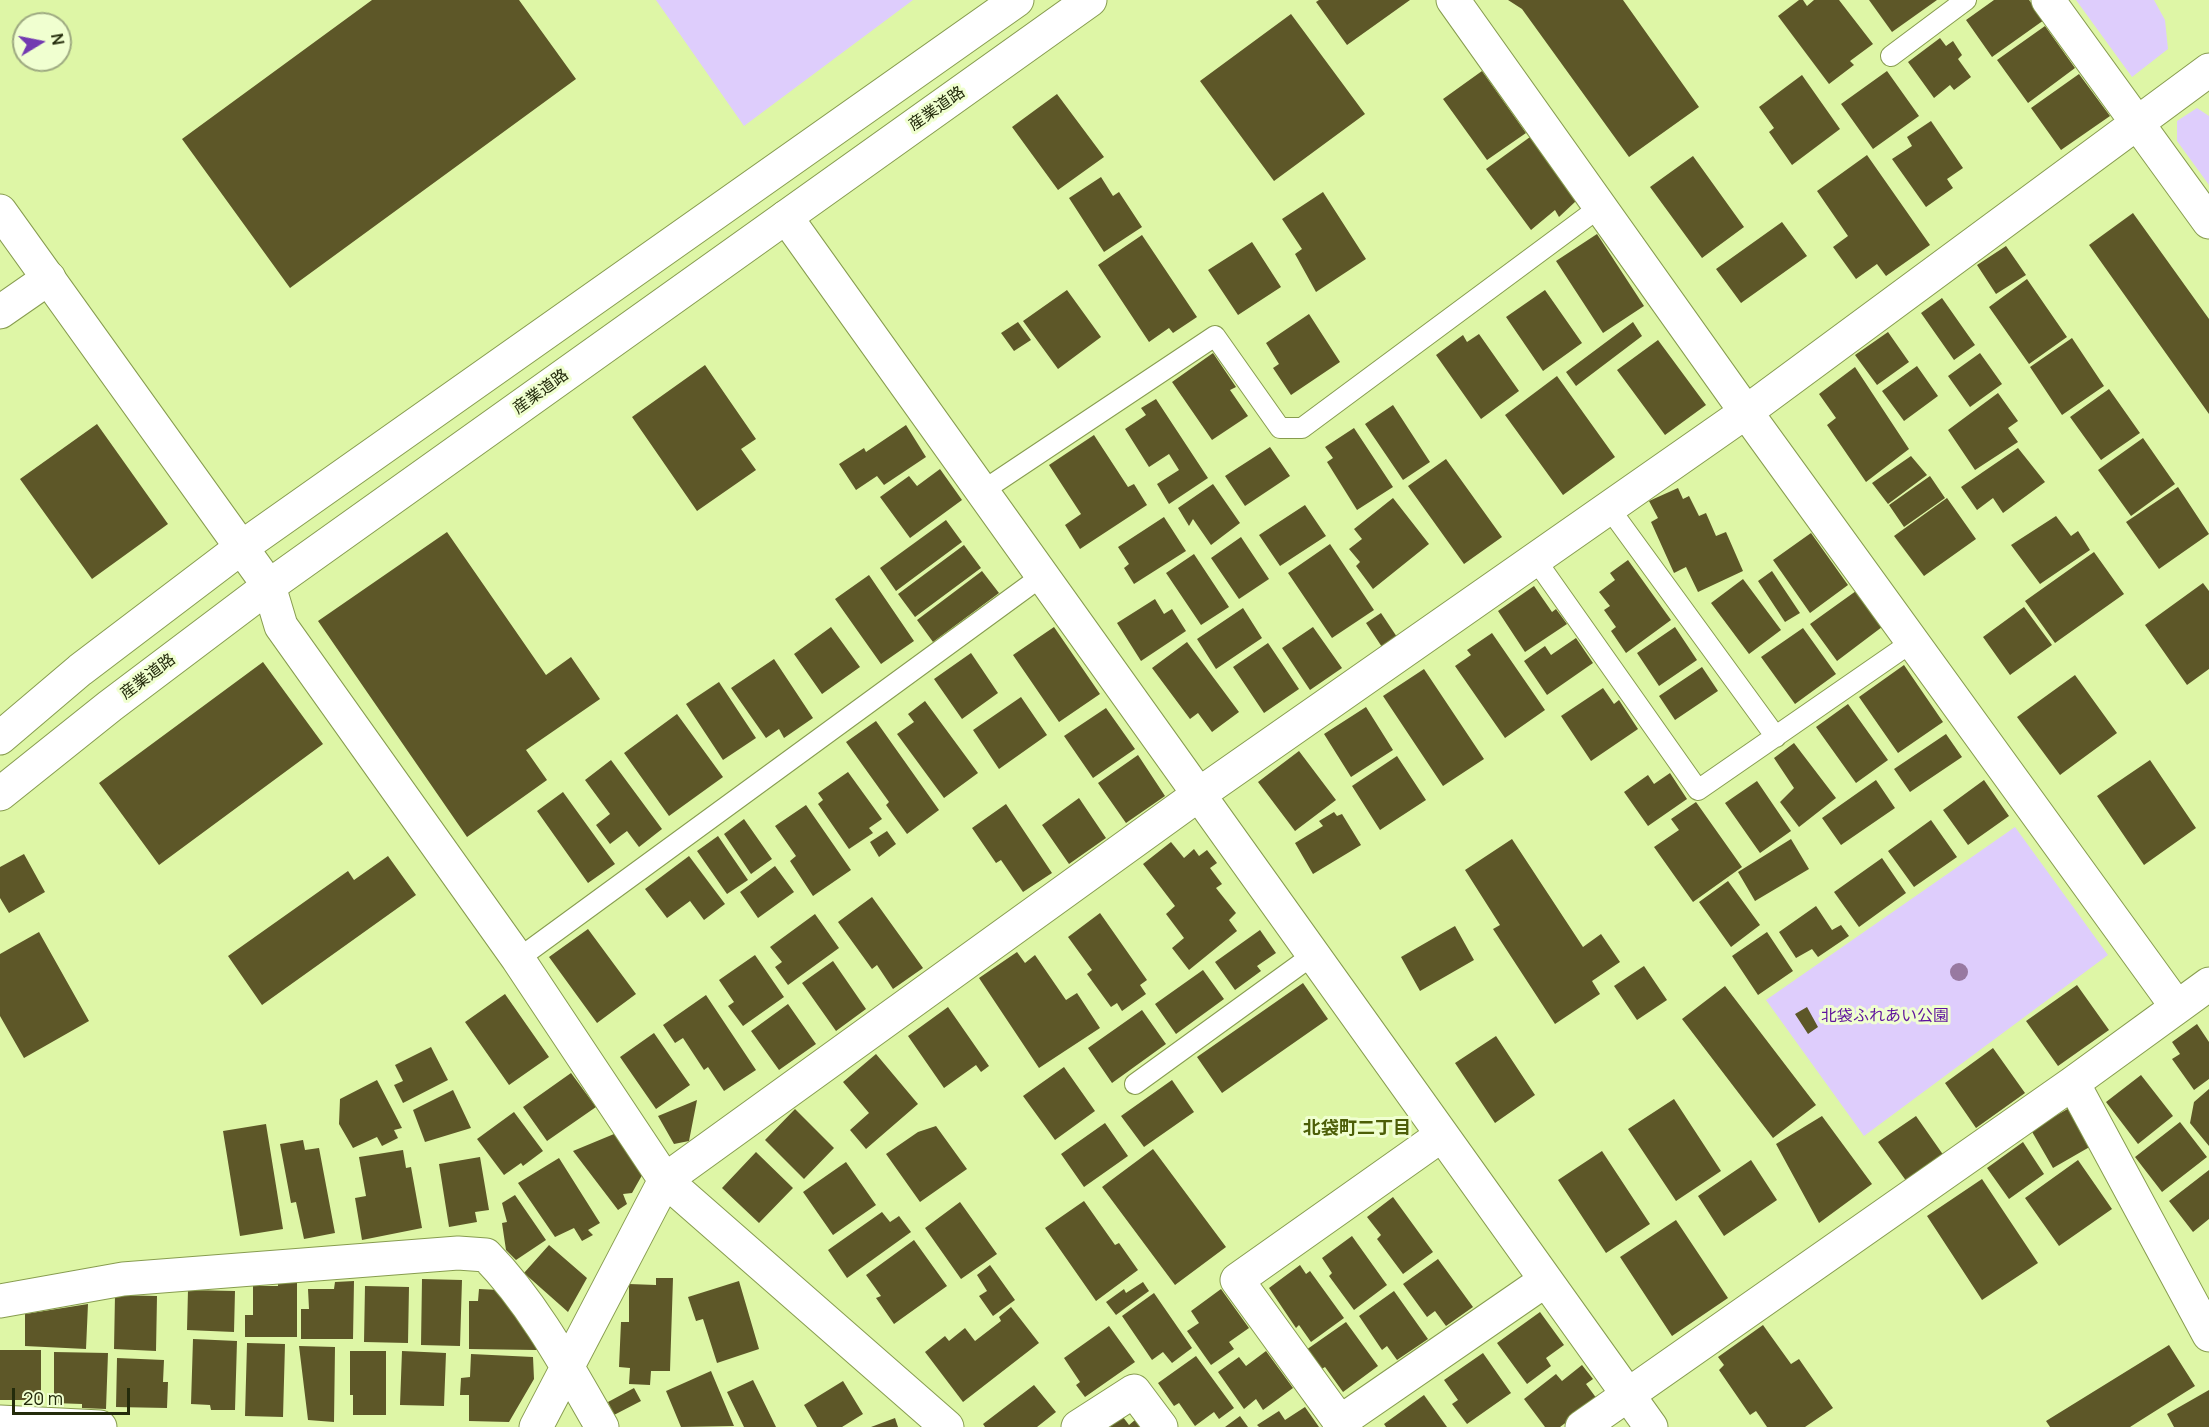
<!DOCTYPE html>
<html>
<head>
<meta charset="utf-8">
<style>
	body { margin:0 }
	#map { position:relative; width:2209px; height:1427px; overflow:hidden; background:#def6a6; font-family:Manrope,sans-serif }
	canvas { display:block }
	.north { position:absolute; left:12px; top:12px; width:60px; height:60px; box-sizing:border-box; background:#f0ffd0; border:2px solid #9eaa81; border-radius:50%; rotate:80deg; font-size:16px; font-weight:700; line-height:24px; text-align:center; color:#232b0b }
	.north::after { content:''; display:block; margin:auto; width:21px; height:27px; background:#733ab1; clip-path:polygon(50% 0,100% 100%,50% 72%,0 100%) }
	.scale { position:absolute; left:12px; top:1388px; width:118px; height:27px; box-sizing:border-box; border:3px solid #232b0b; border-top:0; padding-left:8px; font-size:18px; line-height:21px; white-space:nowrap; color:#232b0b; -webkit-text-stroke:4px #f0ffd0; paint-order:stroke }
</style>
</head>
<body>
<div id="map">
<canvas width="2209" height="1427"></canvas>
<div class="north">N</div>
<div class="scale">20 m</div>
</div>
<script>
const ctx = document.querySelector('canvas').getContext('2d');
ctx.lineJoin = 'round';
function fill(path, color) { ctx.fillStyle = color; ctx.fill(path, 'evenodd'); }
function stroke(path, color, width, dash) { ctx.strokeStyle = color; ctx.lineWidth = width; ctx.lineCap = dash ? 'butt' : 'round'; ctx.setLineDash(dash || []); ctx.stroke(path); }
function label(font, color, halo, rows, align = 'center') {
  ctx.font = font + ' Manrope,"Noto Sans JP",sans-serif'; ctx.lineWidth = 6; ctx.setLineDash([]); ctx.textBaseline = 'middle'; ctx.strokeStyle = halo; ctx.fillStyle = color; for (const [text, x, y, turn = 0] of rows) {
    ctx.save(); ctx.translate(x, y); ctx.rotate((+turn || 0) * Math.PI / 180); ctx.textAlign = isNaN(turn) ? turn : align; if (halo) ctx.strokeText(text, 0, 0); ctx.fillText(text, 0, 0); ctx.restore();
  }
}
fill(new Path2D(`
	M656 0H913L744 126Z
	M2076 0H2154L2165 20 2168 49 2132 77Z
	M2197 108 2209 116V185L2177 141V121Z
	M2015 827 2108 955 1864 1136 1766 1000Z`), '#decdfc');
fill(new Path2D(`
	M372 0H519L576 79 290 288 182 139Z
	M1319 0H1410L1347 45 1316 2Z
	M1508 0H1623L1699 107 1629 157 1522 9Z
	M1799 0H1803L1807 6 1814 0H1839L1873 44 1850 61 1854 65 1829 84 1778 16Z
	M1869 0H1937L1892 32Z
	M1994 0H2029L2044 20 1992 57 1966 20Z
	M1291 14 1365 114 1274 181 1200 81Z
	M2045 26 2075 68 2028 103 1997 60Z
	M1940 38 1946 46 1953 41 1962 55 1958 59 1971 77 1954 90 1950 85 1934 98 1908 62Z
	M1482 71 1526 133 1487 160 1443 99Z
	M1887 71 1919 116 1873 149 1841 104Z
	M2079 74 2110 116 2061 150 2031 108Z
	M1802 75 1840 129 1792 165 1769 132 1774 128 1759 107Z
	M1057 94 1104 157 1058 190 1012 127Z
	M1931 121 1963 168 1947 179 1953 188 1926 207 1892 159 1912 146 1907 137Z
	M1530 137 1576 201 1559 217 1555 210 1531 230 1486 169Z
	M1867 155 1930 245 1886 276 1877 264 1856 279 1833 247 1848 236 1817 191Z
	M1693 156 1744 227 1702 258 1650 187Z
	M1101 177 1113 196 1119 192 1142 227 1104 252 1069 198Z
	M1323 192 1366 259 1316 292 1295 254 1302 249 1282 219Z
	M2133 213 2209 319V414L2089 245Z
	M1782 222 1807 256 1741 303 1716 269Z
	M1597 234 1644 306 1603 333 1556 261Z
	M1142 235 1197 317 1173 333 1169 328 1149 342 1098 265Z
	M1252 242 1281 287 1238 315 1208 270Z
	M2006 246 2026 275 1996 294 1977 265Z
	M2027 279 2067 337 2029 364 1989 307Z
	M1067 290 1101 337 1058 369 1023 321Z
	M1545 290 1582 343 1543 371 1506 317Z
	M1942 298 1975 345 1954 360 1921 313Z
	M1309 314 1340 362 1291 395 1273 368 1279 364 1266 343Z
	M1018 322 1031 340 1014 351 1001 333Z
	M1633 322 1642 336 1576 386 1566 372Z
	M1888 332 1909 362 1877 385 1855 355Z
	M1479 334 1519 391 1481 419 1436 355 1463 335 1467 342Z
	M2072 338 2104 386 2062 415 2030 367Z
	M1658 340 1706 405 1665 435 1617 370Z
	M1213 353 1236 387 1230 390 1248 416 1212 440 1172 382Z
	M1980 353 2002 384 1970 407 1948 376Z
	M705 365 756 439 741 449 756 470 697 511 632 417Z
	M1917 366 1938 396 1904 421 1882 391Z
	M1855 367 1909 449 1866 482 1827 425 1836 418 1819 394Z
	M1557 376 1615 457 1563 495 1505 415Z
	M2109 389 2140 433 2101 460 2070 417Z
	M1998 393 2018 421 2008 428 2018 442 1975 470 1948 430Z
	M1156 399 1208 478 1169 504 1157 484 1179 470 1169 454 1149 467 1125 429 1146 415 1141 408Z
	M1393 405 1430 462 1403 480 1365 424Z
	M97 424 168 524 92 579 20 479Z
	M906 425 926 457 884 485 877 476 856 490 839 464 864 448 866 452Z
	M1354 428 1393 487 1357 510 1327 462 1333 458 1325 447Z
	M1094 435 1128 487 1134 484 1147 505 1080 549 1065 525 1081 514 1049 465Z
	M2143 438 2175 484 2131 516 2098 470Z
	M1270 447 1290 476 1245 506 1225 476Z
	M2018 448 2045 482 2003 513 1993 498 1977 510 1961 487Z
	M1911 456 1927 475 1888 504 1872 483Z
	M1446 459 1502 537 1464 564 1408 486Z
	M940 469 962 500 910 538 880 497 909 476 917 486Z
	M1930 476 1945 498 1904 527 1889 505Z
	M1213 484 1240 523 1211 545 1193 519 1189 526 1178 508Z
	M2178 487 2209 534 2159 569 2126 522Z
	M1678 488 1683 499 1689 496 1699 516 1706 513 1716 536 1726 532 1743 571 1698 592 1686 567 1674 573 1651 522 1658 518 1649 501Z
	M1393 498 1429 544 1373 589 1356 566 1360 562 1349 549 1362 539 1354 529Z
	M1947 498 1976 539 1924 576 1894 536Z
	M1305 505 1326 536 1280 566 1259 535Z
	M2056 516 2071 536 2078 531 2090 550 2040 584 2011 545Z
	M1164 517 1186 551 1134 584 1124 568 1129 564 1118 547Z
	M946 520 962 542 896 591 880 568Z
	M447 532 546 675 571 657 600 699 526 750 547 780 467 837 318 621Z
	M1811 533 1848 585 1810 613 1773 560Z
	M1241 537 1269 579 1239 599 1211 558Z
	M1330 544 1374 610 1332 638 1288 573Z
	M964 545 981 568 915 617 898 594Z
	M2094 552 2124 594 2055 643 2025 601Z
	M1194 554 1229 607 1201 625 1166 573Z
	M1628 560 1671 620 1626 653 1611 631 1616 627 1604 610 1610 606 1599 592 1615 580 1610 573Z
	M982 571 999 593 933 642 917 620Z
	M1772 571 1800 613 1785 622 1758 581Z
	M869 575 914 641 881 664 835 599Z
	M1743 579 1781 630 1749 654 1711 603Z
	M2203 583 2209 591V669L2187 685 2145 625Z
	M1534 586 1552 612 1556 609 1567 624 1525 652 1498 611Z
	M1856 591 1882 627 1837 661 1810 624Z
	M1155 599 1164 614 1172 609 1186 631 1141 661 1117 623Z
	M2024 607 2052 645 2010 675 1983 637Z
	M1243 608 1262 638 1216 669 1197 639Z
	M1381 613 1397 637 1382 647 1366 623Z
	M831 627 860 667 822 694 794 654Z
	M1054 627 1100 694 1059 722 1013 655Z
	M1313 627 1342 668 1310 690 1282 648Z
	M1675 627 1697 660 1659 686 1637 653Z
	M1803 628 1836 674 1795 704 1761 657Z
	M1492 633 1545 710 1505 738 1455 666 1471 655 1467 650Z
	M1576 638 1593 663 1547 695 1524 661 1545 646 1551 655Z
	M1187 642 1239 712 1212 732 1198 713 1190 719 1152 668Z
	M1268 643 1299 689 1264 713 1233 667Z
	M971 653 998 693 962 719 934 679Z
	M774 659 813 718 784 738 779 729 766 738 731 688Z
	M263 662 323 744 159 865 99 783Z
	M1904 665 1943 722 1898 753 1859 697Z
	M1702 667 1718 691 1675 720 1659 696Z
	M1424 669 1484 759 1443 786 1383 696Z
	M2075 675 2117 733 2060 775 2017 717Z
	M719 682 756 738 723 760 686 704Z
	M1603 688 1614 704 1619 700 1638 729 1591 761 1561 716Z
	M1021 697 1047 735 999 769 973 730Z
	M925 701 978 773 944 798 897 734 914 722 908 714Z
	M1848 704 1888 760 1856 783 1816 727Z
	M1366 707 1393 750 1351 777 1324 734Z
	M1106 708 1135 749 1093 778 1064 736Z
	M677 714 723 777 669 816 624 753Z
	M876 721 939 810 907 834 886 805 889 802 846 742Z
	M1946 734 1962 757 1910 792 1894 769Z
	M1794 743 1836 798 1799 827 1780 802 1794 788 1774 758Z
	M1299 751 1336 800 1295 831 1258 782Z
	M1138 755 1165 796 1126 823 1098 783Z
	M1397 756 1426 800 1380 830 1352 786Z
	M611 760 662 829 639 847 627 831 610 844 596 825 610 814 585 780Z
	M2150 760 2196 828 2144 865 2097 796Z
	M848 772 882 819 869 828 873 833 849 849 818 804 823 800 818 793Z
	M1670 773 1687 799 1648 826 1624 792 1648 775 1654 784Z
	M1876 780 1895 808 1841 845 1822 818Z
	M1984 780 2009 816 1968 845 1943 810Z
	M1757 781 1791 831 1760 853 1725 803Z
	M563 792 615 864 588 883 537 811Z
	M1079 798 1106 838 1069 864 1042 825Z
	M1696 802 1742 867 1693 902 1654 847 1679 830 1671 819Z
	M1006 804 1052 873 1023 892 1001 860 996 863 972 828Z
	M806 805 851 870 813 896 790 861 796 856 775 826Z
	M1334 812 1337 816 1342 814 1361 845 1313 874 1295 843 1323 826 1319 821Z
	M744 819 772 859 751 874 724 834Z
	M1931 820 1957 857 1914 887 1888 851Z
	M887 831 896 844 879 857 870 842Z
	M718 836 748 880 727 894 697 851Z
	M1512 839 1583 947 1601 934 1620 962 1592 981 1600 994 1555 1024 1493 929 1500 925 1465 870Z
	M1791 839 1809 869 1755 901 1738 872Z
	M1171 842 1184 858 1194 849 1199 856 1207 850 1217 863 1210 868 1222 884 1216 888 1236 913 1229 920 1237 931 1189 970 1172 948 1184 938 1166 914 1175 906 1143 864Z
	M24 854 45 892 9 913 0 898V867Z
	M388 856 416 895 262 1005 228 956 348 871 354 880Z
	M689 856 725 904 704 920 690 901 667 918 645 889Z
	M1882 858 1906 893 1859 927 1834 892Z
	M775 866 794 892 758 918 740 892Z
	M1728 881 1760 925 1731 947 1699 902Z
	M872 897 923 968 893 989 877 965 872 969 838 922Z
	M1816 906 1832 930 1841 925 1849 936 1818 957 1812 949 1796 958 1779 932Z
	M1100 913 1147 980 1140 985 1146 994 1122 1011 1117 1003 1111 1007 1087 974 1092 970 1068 937Z
	M815 914 839 948 788 985 775 967 782 962 770 947Z
	M1455 926 1474 960 1420 991 1401 957Z
	M588 929 636 994 597 1023 549 957Z
	M1260 930 1276 953 1257 966 1261 971 1235 990 1215 962Z
	M39 932 89 1021 24 1058 0 1016V954Z
	M1767 932 1793 971 1758 995 1732 956Z
	M1017 952 1025 963 1035 955 1066 1000 1077 993 1100 1028 1039 1068 979 978Z
	M755 955 784 997 743 1026 728 1006 734 1002 719 980Z
	M833 961 866 1009 836 1031 802 983Z
	M1644 966 1667 1000 1637 1020 1614 986Z
	M1203 970 1224 999 1176 1034 1155 1004Z
	M1303 983 1328 1019 1222 1093 1197 1057Z
	M2077 985 2109 1030 2058 1066 2026 1021Z
	M1725 986 1816 1105 1773 1138 1682 1019Z
	M505 994 549 1057 509 1085 465 1022Z
	M706 995 756 1070 724 1091 708 1067 704 1070 683 1038 675 1043 663 1025Z
	M788 1004 816 1044 779 1070 751 1031Z
	M948 1007 989 1066 981 1072 976 1065 944 1088 908 1036Z
	M1807 1007 1818 1027 1808 1034 1795 1014Z
	M1142 1010 1166 1044 1112 1083 1088 1048Z
	M2197 1024 2209 1042V1079L2194 1090 2172 1059 2180 1054 2172 1042Z
	M654 1033 690 1085 656 1109 620 1057Z
	M1496 1036 1535 1095 1495 1123 1455 1063Z
	M431 1047 448 1080 403 1103 394 1085 403 1081 395 1065Z
	M1993 1048 2025 1093 1976 1128 1945 1083Z
	M876 1054 918 1104 866 1149 850 1130 869 1113 843 1082Z
	M1064 1067 1095 1111 1055 1140 1023 1096Z
	M571 1073 596 1107 547 1141 523 1107Z
	M2141 1075 2173 1116 2138 1144 2106 1102Z
	M377 1080 402 1128 394 1130 398 1138 382 1146 377 1137 353 1148 339 1124 340 1099Z
	M1172 1080 1194 1112 1144 1147 1121 1116Z
	M2209 1089V1146L2190 1123 2194 1102Z
	M453 1090 471 1128 425 1142 413 1110Z
	M1674 1099 1721 1171 1676 1201 1628 1129Z
	M697 1100 689 1141 674 1144 658 1116Z
	M2071 1107 2093 1145 2053 1168 2031 1130Z
	M795 1109 834 1148 804 1179 765 1140Z
	M514 1112 543 1151 523 1166 521 1163 504 1175 477 1139Z
	M1822 1116 1872 1184 1819 1223 1776 1144Z
	M1916 1116 1944 1156 1907 1182 1878 1142Z
	M2180 1122 2207 1157 2162 1192 2135 1157Z
	M1105 1123 1128 1156 1084 1187 1061 1154Z
	M266 1124 283 1229 240 1236 223 1131Z
	M936 1126 967 1169 920 1202 886 1154 918 1132Z
	M614 1134 645 1170 632 1193 623 1194 627 1204 618 1210 573 1151Z
	M303 1140 305 1150 319 1148 335 1233 304 1239 296 1202 291 1203 280 1144Z
	M2023 1142 2044 1174 2009 1199 1987 1168Z
	M1153 1149 1226 1247 1175 1285 1102 1187Z
	M403 1150 406 1168 411 1167 422 1228 362 1240 355 1198 366 1196 359 1157Z
	M1602 1151 1650 1224 1606 1253 1558 1180Z
	M756 1152 793 1188 759 1223 722 1188Z
	M480 1157 489 1210 475 1212 477 1222 449 1227 439 1164Z
	M559 1158 600 1223 588 1230 593 1235 582 1241 574 1228 555 1237 518 1183Z
	M1751 1160 1777 1200 1724 1236 1698 1196Z
	M2078 1160 2112 1209 2059 1246 2025 1198Z
	M846 1162 876 1205 833 1235 803 1192Z
	M2209 1170V1219L2193 1232 2169 1201Z
	M1982 1179 2038 1263 1982 1300 1927 1216Z
	M515 1195 546 1240 516 1260 506 1250 502 1223 507 1222 502 1203Z
	M1393 1197 1433 1252 1403 1274 1377 1239 1381 1235 1367 1217Z
	M1084 1201 1115 1245 1119 1243 1138 1270 1096 1301 1045 1228Z
	M960 1202 997 1254 961 1279 925 1228Z
	M882 1212 890 1222 899 1216 911 1232 847 1278 828 1250Z
	M1676 1220 1728 1298 1672 1336 1620 1257Z
	M1352 1236 1387 1285 1354 1310 1329 1276 1332 1273 1322 1258Z
	M914 1240 947 1286 894 1324 876 1298 881 1296 866 1275Z
	M549 1245 587 1278 568 1312 524 1273Z
	M1438 1259 1473 1307 1446 1326 1435 1311 1427 1317 1403 1284Z
	M990 1265 1015 1300 993 1316 979 1296 987 1291 977 1275Z
	M1300 1265 1306 1274 1310 1271 1344 1318 1311 1342 1299 1325 1296 1328 1269 1288Z
	M656 1278H673L670 1371H651L650 1385 629 1384 630 1368 619 1367 621 1322H629V1284L656 1285Z
	M422 1279 462 1280 460 1346 421 1345Z
	M278 1280H297V1337H245V1315H253V1286H278Z
	M354 1281 353 1339H301V1309H309L308 1289H334L335 1282Z
	M739 1281 759 1349 717 1363 703 1319 696 1321 688 1297Z
	M1143 1282 1149 1291 1116 1315 1106 1302 1124 1289 1126 1293Z
	M365 1286 409 1287 408 1343 364 1342Z
	M479 1289 499 1290 535 1338 537 1350 469 1349V1301H478Z
	M1221 1289 1249 1328 1229 1342 1234 1349 1211 1365 1187 1331 1199 1323 1191 1311Z
	M188 1290 235 1291 234 1332 187 1330Z
	M1394 1291 1428 1339 1397 1360 1387 1346 1382 1350 1359 1316Z
	M1154 1293 1192 1348 1172 1363 1163 1352 1152 1360 1122 1316Z
	M115 1295 157 1296 156 1351 114 1349Z
	M88 1304 86 1349 25 1346V1314Z
	M1011 1307 1039 1343 963 1402 925 1352 945 1336 949 1341 965 1328 975 1341 1001 1321 999 1317Z
	M1540 1312 1564 1345 1546 1358 1551 1366 1527 1384 1497 1343Z
	M1346 1322 1378 1366 1343 1392 1325 1367 1320 1370 1306 1350Z
	M1763 1325 1791 1364 1799 1359 1833 1408 1805 1427H1767L1756 1411 1750 1415 1719 1370 1724 1365 1718 1357Z
	M1109 1326 1135 1362 1085 1397 1076 1385 1080 1382 1064 1358Z
	M193 1339 237 1341 235 1410H211L210 1405 191 1404Z
	M247 1343 285 1344 283 1417 245 1416Z
	M2169 1345 2195 1386 2130 1427H2050L2046 1421Z
	M299 1346 335 1347 334 1422 308 1420Z
	M0 1350H41V1400H0Z
	M350 1351H386V1415H353V1395H350Z
	M402 1351 446 1353 444 1406 400 1405Z
	M1266 1351 1293 1388 1263 1410 1256 1399 1244 1409 1218 1372 1239 1357 1246 1366Z
	M54 1352 108 1353 106 1409 82 1408V1404L54 1403Z
	M1483 1353 1511 1393 1467 1424 1452 1404 1458 1400 1444 1380Z
	M471 1354 533 1357 534 1379 509 1422 469 1421V1395H460L461 1378 470 1377Z
	M1196 1356 1234 1408 1219 1419 1214 1412 1195 1426 1179 1403 1174 1406 1158 1383Z
	M117 1358 164 1360 163 1382H168L167 1408 116 1407Z
	M1582 1365 1593 1379 1586 1384 1597 1399 1560 1427H1545L1524 1399 1556 1374 1562 1381Z
	M711 1371 734 1426 681 1427 666 1391Z
	M753 1380 776 1427H744L727 1392Z
	M843 1381 863 1414 842 1427H817L804 1405Z
	M1034 1385 1056 1412 1037 1427H985L983 1424Z
	M634 1388 641 1401 614 1415 608 1402Z
	M2209 1390V1427H2174L2167 1414Z
	M1424 1395 1447 1427H1386L1384 1424Z
	M1305 1407 1319 1427H1259L1257 1425 1279 1411 1285 1420Z
	M1240 1416 1248 1427H1225Z
	M1123 1417 1129 1425 1135 1420 1140 1427H1110Z
	M895 1418 898 1427H871Z`), '#5d5728');
const lane = new Path2D(`
	M1891 56 1966 0
	M981 492 1215 336 1280 428H1302L1600 207
	M1609 508 1776 737
	M1535 559 1698 790 1912 642
	M518 959 1042 576
	M1135 1084 1313 955`);
const street = new Path2D(`
	M1453 0 1746 412 2177 1007
	M2048 0 2209 222
	M786 217 1651 1427
	M0 312 49 278
	M269 586 281 626 518 959 665 1180 947 1427
	M2073 1083 2209 1335
	M1442 1135 1237 1280 1340 1422 1546 1280
	M0 1301 123 1279 458 1253 486 1255C534 1304 568 1368 602 1427
	M0 1422 100 1427
	M536 1427 665 1180 1198 795 1746 412 2209 70
	M1078 1427 1134 1391 1161 1427
	M1582 1427 2073 1083 2209 984`);
const secondary = new Path2D(`
	M0 211 269 586`);
const primary = new Path2D(`
	M0 738 80 670 242 547 1017 0
	M0 794 110 706 269 586 1090 0`);
stroke(lane, '#879c4f', 22);
stroke(street, '#879c4f', 35);
stroke(secondary, '#879c4f', 35);
stroke(primary, '#879c4f', 35);
stroke(lane, '#fff', 20);
stroke(street, '#fff', 33);
stroke(secondary, '#fff', 33);
stroke(primary, '#fff', 33);
ctx.fillStyle = '#9879a1';
for (const [x, y] of [
	[1959,972]
]) { ctx.beginPath(); ctx.arc(x, y, 9, 0, 2 * Math.PI); ctx.fill(); }
label('16px', '#232b0b', '#f0ffd0', [
	["産業道路",937,109,-35],
	["産業道路",541,392,-36],
	["産業道路",148,677,-37]
]);
label('16px', '#5e129d', '#f0ffd0', [
	["北袋ふれあい公園",1885,1017]
]);
label('bold 18px', '#4c5e07', '#f0ffd0', [
	["北袋町二丁目",1357,1129]
]);
</script>
</body>
</html>
